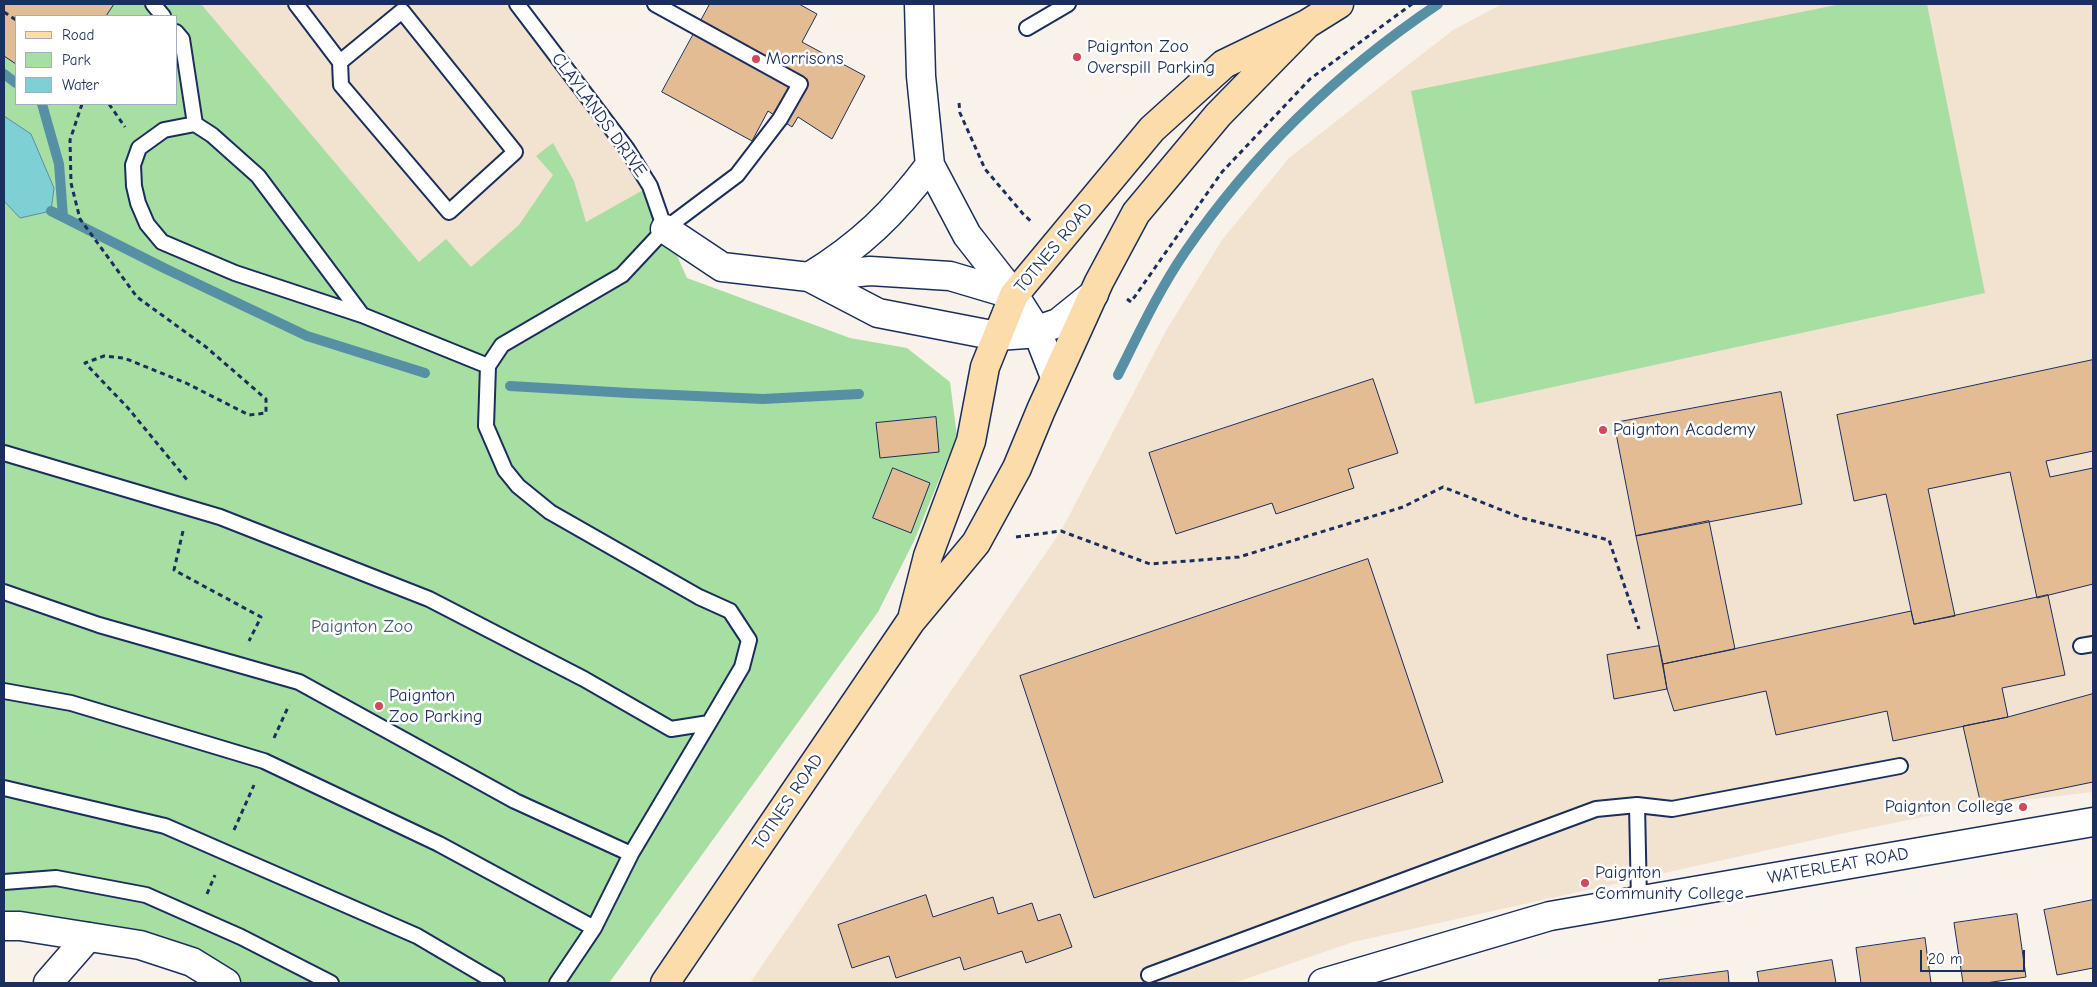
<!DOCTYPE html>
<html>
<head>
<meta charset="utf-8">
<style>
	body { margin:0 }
	#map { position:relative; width:2097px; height:987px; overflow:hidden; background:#f9f2ea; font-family:"Comic Neue",sans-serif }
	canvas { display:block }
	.frame { position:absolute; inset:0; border:5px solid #1b2f5e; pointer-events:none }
	.legend { position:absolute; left:15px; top:15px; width:162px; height:90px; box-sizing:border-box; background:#fff; border:1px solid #a4acbf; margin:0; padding:6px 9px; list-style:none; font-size:15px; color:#1b2f5e }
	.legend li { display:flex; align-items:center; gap:10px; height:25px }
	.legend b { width:25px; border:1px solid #a4acbf }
	.scale { position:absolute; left:1920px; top:950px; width:105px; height:22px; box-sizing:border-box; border:2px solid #1b2f5e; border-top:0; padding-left:6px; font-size:15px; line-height:18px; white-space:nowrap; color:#1b2f5e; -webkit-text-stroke:4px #fff; paint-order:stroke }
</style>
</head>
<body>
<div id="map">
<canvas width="2097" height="987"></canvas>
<div class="frame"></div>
<ul class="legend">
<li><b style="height:6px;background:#fddcac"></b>Road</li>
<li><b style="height:14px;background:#a7dea2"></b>Park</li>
<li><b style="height:14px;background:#7fd0d5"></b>Water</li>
</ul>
<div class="scale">20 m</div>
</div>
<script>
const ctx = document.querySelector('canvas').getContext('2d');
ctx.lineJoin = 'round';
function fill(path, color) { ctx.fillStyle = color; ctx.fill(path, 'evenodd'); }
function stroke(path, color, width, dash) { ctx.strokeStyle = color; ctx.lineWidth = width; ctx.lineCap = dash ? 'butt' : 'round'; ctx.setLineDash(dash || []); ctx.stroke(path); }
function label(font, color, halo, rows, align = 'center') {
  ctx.font = font + ' "Comic Neue",sans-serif'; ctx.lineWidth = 5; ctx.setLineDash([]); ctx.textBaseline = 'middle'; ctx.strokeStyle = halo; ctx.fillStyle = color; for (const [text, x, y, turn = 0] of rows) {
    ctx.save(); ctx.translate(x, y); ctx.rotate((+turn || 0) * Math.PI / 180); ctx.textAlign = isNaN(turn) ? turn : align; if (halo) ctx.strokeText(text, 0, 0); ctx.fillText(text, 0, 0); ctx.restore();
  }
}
fill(new Path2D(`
	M200 4H517L650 186 469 288 419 262Z
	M1502 4H2093V792L1981 805 1840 834 1353 942 1234 983H750L1061 531 1167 329 1222 240 1289 158 1453 30Z`), '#f2e2d0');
fill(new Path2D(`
	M4 4H201L419 262 446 239 471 267 519 225 553 175 536 156 553 143 574 181 586 222 650 186 665 229 687 278 850 338 907 348 950 382 957 436 914 541 878 612 609 983H226L192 962 4 926ZM16 16H176V104H16Z
	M1841 4H1927L1985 293 1475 404 1411 91Z`), '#a7dea2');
const water = new Path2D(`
	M4 116 31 134 54 188 51 211 20 218 4 201Z`);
fill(water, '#7fd0d5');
stroke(water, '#5790a5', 1);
stroke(new Path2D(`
	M4 74 16 83
	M42 104 59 164 63 217
	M51 211 164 268 307 336 425 373
	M1118 375C1139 333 1159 290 1185 252 1252 154 1340 70 1438 4
	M510 386 629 393 763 399 859 394`), '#5790a5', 10);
const building = new Path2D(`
	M4 4H114L106 16H16V64L4 56Z
	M710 4H799L817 14 802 42 865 76 832 139 798 117 792 127 768 111 752 141 662 92Z
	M2093 360V451L2046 461 2050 477 2093 468V584L2037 598 2010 472 1928 489 1955 616 1914 624 1886 494 1854 501 1837 415Z
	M1373 379 1398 453 1348 469 1354 488 1276 514 1272 503 1176 534 1149 453Z
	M1781 392 1802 504 1636 536 1614 423Z
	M936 417 939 452 880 458 876 423Z
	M893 468 930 483 911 533 873 518Z
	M1709 521 1735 649 1663 664 1636 536Z
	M1368 559 1443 782 1094 898 1020 676Z
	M2048 595 2065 675 2002 688 2008 717 1893 741 1887 711 1776 735 1766 691 1674 711 1667 689 1663 664 1911 611 1914 624Z
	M1659 646 1667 689 1614 699 1607 655Z
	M2093 694V782L1981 805 1963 726 2008 717Z
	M926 895 933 917 993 897 998 914 1032 903 1038 921 1060 914 1072 947 1026 963 1022 951 964 970 960 957 896 978 889 956 852 968 838 925Z
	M2093 900V968L2057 975 2044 910Z
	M2017 914 2026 977 1986 983H1963L1954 923Z
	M1925 938 1931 983H1861L1856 948Z
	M1832 960 1836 983H1759L1757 972Z
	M1728 971 1729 983H1659V980Z`);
fill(building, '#e3bc94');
stroke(building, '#1b2f5e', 1);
const service = new Path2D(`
	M153 4 163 16
	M296 4 340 62 341 85 449 212 515 152 402 11 340 62
	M517 4 627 149 650 186 665 229
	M1027 28 1068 4
	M176 32 182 39 195 124
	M362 315 258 176 212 135 195 124 164 130 139 148 133 165 134 186 138 203 147 224 162 242 235 273 362 315 488 366
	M4 453 220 517 429 599 584 679 671 729 709 723 742 667 749 640 730 611 699 597 550 512 518 486 505 470 486 426 488 366 502 345 622 275 665 229 737 175 780 119 800 84 655 4
	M4 592 99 625 299 682 515 801 631 854
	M2081 646 2093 644
	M4 691 71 703 264 761 439 844 594 928
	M4 788 165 826 417 936 497 983
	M4 882 56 878 146 895 241 937 331 983
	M1639 900 1637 805 1672 809 1900 766
	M1149 975 1596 809 1637 805
	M557 983 594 928 631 854 709 723`);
const minor = new Path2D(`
	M919 4 921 76 930 165 967 235 1014 295
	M809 277C861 245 894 213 930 165
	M48 983 88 937`);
const tertiary = new Path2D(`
	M665 229 722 267 809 277 870 271 950 276 1014 295 1037 331 1055 377
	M809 277 878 313 997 336 1026 334 1058 323 1094 294
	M4 926H20L140 945 192 962 226 983
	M1323 983 1550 916 2093 822`);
const primary = new Path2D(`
	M913 615 928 556 971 441 985 367 1014 295 1152 129 1224 64 1307 24 1339 4
	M665 983 911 621 976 543 1017 468 1041 410 1099 282 1136 213 1218 115 1307 24`);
stroke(service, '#1b2f5e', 18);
stroke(minor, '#1b2f5e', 31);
stroke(tertiary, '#1b2f5e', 31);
stroke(primary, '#1b2f5e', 31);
stroke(new Path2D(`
	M4 12 16 20
	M959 103 960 113 985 169 1024 215 1033 223
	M82 104 70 140 71 183 80 219 137 297 206 347 266 399V413L249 415 186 383 124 358 104 356 85 363 128 408 188 481
	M109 104 125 127
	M1127 299 1131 302 1222 172 1310 79 1412 4
	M183 531 174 570 261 617 249 641
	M1016 537 1061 531 1150 564 1239 557 1403 507 1443 487 1522 518 1609 540 1639 629
	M274 738 289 705
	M234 830 254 785
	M207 894 215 875`), '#1b2f5e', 3, [5, 4]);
stroke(service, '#fff', 14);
stroke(minor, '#fff', 28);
stroke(tertiary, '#fff', 28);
stroke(primary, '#fddcac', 28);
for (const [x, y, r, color] of [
	[1077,57,5,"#d1495b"],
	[756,59,5,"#d1495b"],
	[1603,430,5,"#d1495b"],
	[379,706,5,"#d1495b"],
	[2023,807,5,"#d1495b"],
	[1585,883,5,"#d1495b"]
]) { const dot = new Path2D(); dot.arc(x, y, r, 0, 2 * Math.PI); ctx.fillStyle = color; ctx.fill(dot); stroke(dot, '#fff', 2); }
label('18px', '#1b2f5e', '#fff', [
	["Paignton Zoo",1087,47],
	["Overspill Parking",1087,68],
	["Morrisons",766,59],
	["Paignton Academy",1613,430],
	["Paignton",389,696],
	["Zoo Parking",389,717],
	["Paignton College",2013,807,"right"],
	["Paignton",1595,873],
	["Community College",1595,894]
], 'left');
label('18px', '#1b2f5e', '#fff', [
	["CLAYLANDS DRIVE",599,115,54],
	["TOTNES ROAD",1054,248,-50],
	["TOTNES ROAD",788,802,-56],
	["WATERLEAT ROAD",1838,866,-10]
]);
label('18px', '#3e5b6f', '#fff', [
	["Paignton Zoo",362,627]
]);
</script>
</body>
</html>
